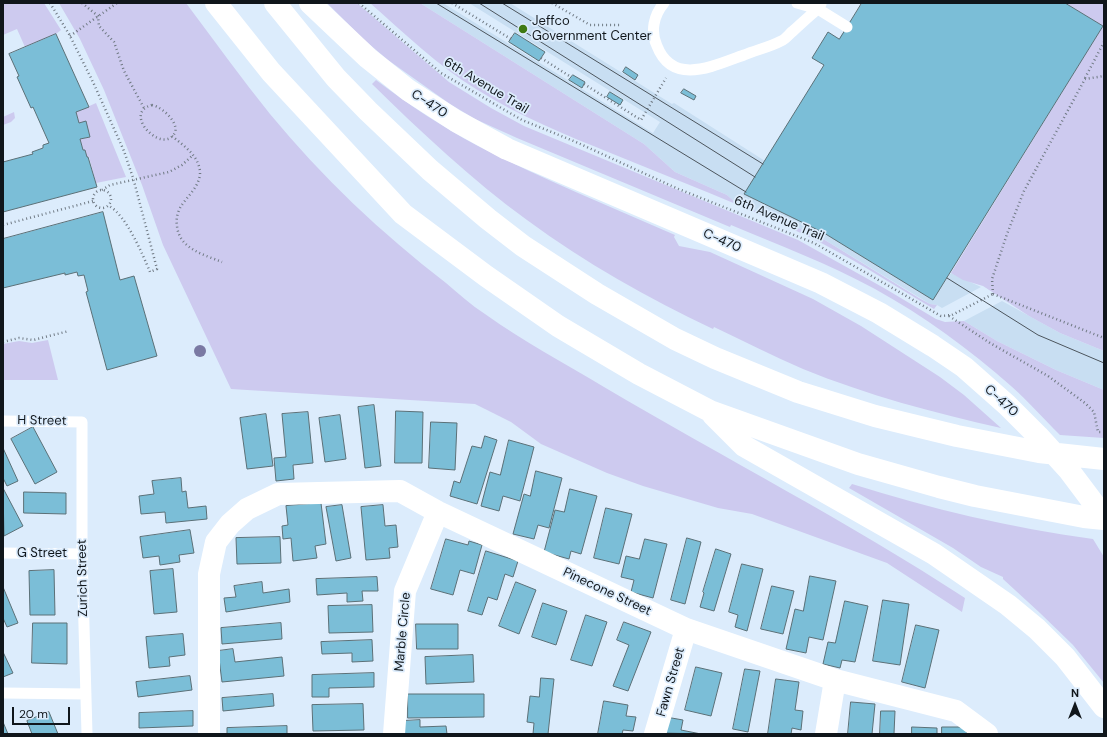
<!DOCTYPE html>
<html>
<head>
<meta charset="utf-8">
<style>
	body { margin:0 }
	#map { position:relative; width:1107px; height:737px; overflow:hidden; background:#dcecfc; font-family:"DM Sans",sans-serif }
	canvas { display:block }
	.frame { position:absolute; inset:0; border:4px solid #10161b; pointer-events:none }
	.north { position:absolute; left:1055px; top:685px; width:40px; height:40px; -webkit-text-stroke:3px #dcecfc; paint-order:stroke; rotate:0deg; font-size:11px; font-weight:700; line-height:16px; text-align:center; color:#10161b }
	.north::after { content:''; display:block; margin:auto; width:14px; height:18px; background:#10161b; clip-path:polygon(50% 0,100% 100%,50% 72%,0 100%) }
	.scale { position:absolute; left:12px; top:707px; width:58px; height:18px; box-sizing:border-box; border:2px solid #10161b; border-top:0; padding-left:5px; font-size:12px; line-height:14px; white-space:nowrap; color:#10161b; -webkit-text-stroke:3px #dcecfc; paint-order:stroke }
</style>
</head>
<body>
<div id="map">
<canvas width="1107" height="737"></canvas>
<div class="frame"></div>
<div class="north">N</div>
<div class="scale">20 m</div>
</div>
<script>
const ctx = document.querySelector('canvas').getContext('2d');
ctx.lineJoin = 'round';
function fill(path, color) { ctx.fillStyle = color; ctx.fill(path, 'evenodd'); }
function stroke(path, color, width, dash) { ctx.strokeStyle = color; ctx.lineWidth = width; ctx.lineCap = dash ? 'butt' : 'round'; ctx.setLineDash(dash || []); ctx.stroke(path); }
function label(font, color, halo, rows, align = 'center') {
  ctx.font = font + ' "DM Sans",sans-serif'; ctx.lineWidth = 3.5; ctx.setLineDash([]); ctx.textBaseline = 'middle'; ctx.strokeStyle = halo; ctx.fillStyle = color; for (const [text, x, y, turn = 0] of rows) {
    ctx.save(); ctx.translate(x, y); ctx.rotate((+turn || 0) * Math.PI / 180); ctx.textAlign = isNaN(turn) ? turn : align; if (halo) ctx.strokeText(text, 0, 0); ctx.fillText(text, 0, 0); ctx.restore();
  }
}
fill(new Path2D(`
	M420 3H443L653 133 660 122 469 3H510L672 104 674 103 765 161 744 194 824 233 933 299 951 273 981 287 942 308 937 305 930 304 820 237 736 203 727 195 675 172 644 144Z
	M1002 301 1060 333 1104 351V390L1056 370 997 341 964 321Z`), '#c8def2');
fill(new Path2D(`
	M3 3H44L61 30 56 34 25 47 17 29 3 35Z
	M59 3H186C214 40 241 78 270 114 322 177 381 233 446 283 459 294 471 305 485 314 523 341 564 363 604 387 724 458 849 522 965 598L962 612 887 563 752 514 718 508 643 486 607 473 541 444 511 422 475 404 231 389 163 245 142 185 104 90 80 39Z
	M327 3H357L449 82 491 108 524 126 798 240 884 288 936 319 945 322 964 321 997 341 1056 370 1104 390V438L1060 435C1044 419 1028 401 1011 386 969 349 924 316 875 289 829 264 779 245 731 225L730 227 517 138 475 119 450 104 388 60 363 39Z
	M370 3H420L644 144 675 172 727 195 736 203 820 237 919 298 930 304 937 305 934 309C891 284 850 256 805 235 742 205 677 180 613 154 566 135 519 116 476 89 437 65 404 33 370 3Z
	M1065 3H1104V351L1060 333 1029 316 983 286 963 280 951 273 1103 26Z
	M376 80C408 104 442 127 478 146 542 179 609 206 675 235L674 237 679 246 710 252 813 299 861 326 940 377 964 395 1001 428C934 413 867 395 803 369 773 356 744 341 714 327L713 329C648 298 585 263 527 220 472 180 421 132 372 84Z
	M96 103 126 177 96 183 89 157H87L85 150H83L80 139 90 137 86 122 79 123 76 112Z
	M14 112 15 118 11 122 3 125V117Z
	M48 340 58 380H3V344L19 341 32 343Z
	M852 484C931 509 1011 528 1093 539L1104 557V683L1073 645 1040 613 1003 579V577L981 567 953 548 849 488Z`), '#cdcaef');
const building = new Path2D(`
	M862 3H1065L1103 26 933 300 824 233 744 194 824 65 812 58 828 32 839 39Z
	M515 33 545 52 539 61 509 42Z
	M56 34 89 107 76 112 79 123 86 121 90 137 80 139 83 150H85L87 157H88L97 187 3 212V162L33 154 32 152 43 148V145L49 143 33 107 31 108 17 77 19 76 9 54Z
	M626 67 638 75 635 80 623 72Z
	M573 75 585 82 582 88 569 80Z
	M684 89 696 96 694 100 681 93Z
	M610 92 623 100 620 105 607 97Z
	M103 212 120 280 134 276 157 356 107 370 86 292 88 291 84 275 78 276 77 272 65 275V273L3 288V239Z
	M374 405 381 466 365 468 358 407Z
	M396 411 423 412 422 463H395Z
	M308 412 313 463 293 465 294 479 276 481 274 458 286 457 282 414Z
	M266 414 273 466 247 469 240 418Z
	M340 415 346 459 325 462 319 418Z
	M431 422 457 423 455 470 429 468Z
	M33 427 57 472 35 484 11 439Z
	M485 436 497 440 477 504 450 496 454 481 460 483 472 446 481 448Z
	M509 440 534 447 520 501 503 496 499 511 481 506 490 472 500 475Z
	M3 448 18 481 7 486 3 478Z
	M536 471 562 478 549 528 538 525 534 539 513 534 524 494 530 496Z
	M181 478 182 492 186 491 188 508 206 506 207 519 166 523 165 512 141 514 139 496 154 494 152 481Z
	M570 489 597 496 581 554 571 551 569 559 544 552 555 510 564 512Z
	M4 490 23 526 4 536 3 491Z
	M24 492 66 493V514L24 513Z
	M321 503 326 544 315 546 317 558 293 561 291 538 283 539 282 526 288 525 286 506Z
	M342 505 351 558 336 561 326 507Z
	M383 505 385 526 396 525 398 547 389 548 390 558 366 560 361 507Z
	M606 508 632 514 619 564 594 558Z
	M190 530 194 553 179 555 180 562 160 565 159 556 143 558 140 537Z
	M280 537 281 563 237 564 236 538Z
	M687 538 701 542 685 604 671 600Z
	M446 539 468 545 469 541 482 545 474 574 460 570 453 595 431 589Z
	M645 539 667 544 653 598 631 592 634 580 621 577 626 556 639 559Z
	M716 549 731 554 714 611 700 607 704 593 703 592Z
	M486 551 518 561 513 577 505 574 497 600 488 597 482 615 468 611Z
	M742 564 763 569 747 631 735 627 738 615 729 612Z
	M173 569 177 612 154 614 150 571Z
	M54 570 55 615H30L29 571Z
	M810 576 836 581 823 640 809 637 806 653 786 649 795 609 803 611Z
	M377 577 378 591H362L363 601 347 602V593L317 595 316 579Z
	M262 582 263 593 289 589 290 602 226 612 224 598 236 597 234 586Z
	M516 582 536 590 519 634 499 626Z
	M772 586 794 591 783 634 761 629Z
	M3 587 18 623 7 627 3 618Z
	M883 600 909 604 900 665 873 661Z
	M845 601 868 606 855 662 842 660 840 668 823 664 828 642 835 643Z
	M543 603 567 611 556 645 532 637Z
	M372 605 373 632 329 633 328 606Z
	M586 615 607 622 592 666 571 660Z
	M624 622 651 632 628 691 613 686 629 645 617 640Z
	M33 623H67V664L32 663Z
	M281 623 282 639 222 644 221 628Z
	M416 624H458V649H417Z
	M916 625 939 630 925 688 902 682Z
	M183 634 185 655 169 657 170 666 149 668 146 637Z
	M372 640 373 661 352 662V653L322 654 321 642Z
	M233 649 235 662 282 657 284 676 222 682 218 651Z
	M3 652 13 673 3 677Z
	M473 655 474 682 426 684 425 657Z
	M696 667 722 673 711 716 685 710Z
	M745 669 760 671 748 732 733 729Z
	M374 673V687L329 688V697H312V675Z
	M190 676 192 690 138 697 136 682Z
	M541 678 554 679 548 734H533L534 723 527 722 530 696 539 697Z
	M776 679 799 682 795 710 803 711 801 730 792 728 791 734H768Z
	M273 694 274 706 223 711 222 698Z
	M408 694H484V717L408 718Z
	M604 701 628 705 626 716 636 717 633 731 623 730 622 734H598Z
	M851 702 875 704 872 734H848Z
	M363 704 364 730 313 731 312 705Z
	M193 711V726L139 728V713Z
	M881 711H895L894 734H880Z
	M49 712 58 734H32L27 721Z
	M666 717 683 720 681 730 701 734 663 733Z
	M420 720V727L446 726 447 734H466H403V721Z
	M3 722 8 734H3Z
	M287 726V734H227V728Z
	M912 727 937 728V734H912Z
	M942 727H967V734H942Z`);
fill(building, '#7bbed7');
stroke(building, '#5b7077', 1);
stroke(new Path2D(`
	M50 3 69 34 93 82 124 151 134 181 157 269 150 272C142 253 126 215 109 206
	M82 3 98 16 99 26 114 42 124 71 144 108
	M359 3 441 73 522 120 576 142 676 188 814 243 941 316 952 315 993 294
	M452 3 511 39
	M552 3 590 25H622
	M70 36 117 3
	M541 58 571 77
	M1085 78 1104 42
	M584 84 641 120 666 78
	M152 105C163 107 186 128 170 138 155 147 124 112 152 105Z
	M172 136C184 146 198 155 200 171 201 186 186 197 180 208 177 214 176 220 177 226 179 249 205 255 222 262
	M93 199a9 9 0 1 1 18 0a9 9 0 1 1-18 0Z
	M102 190 110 185 169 172 182 165 193 155
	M3 225 93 201
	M993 294 992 279 1007 234 1024 191 1085 79 1104 76
	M993 294 1104 338
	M949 316 990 343 1048 376 1085 403 1094 412 1098 432H1104
	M3 342 19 338 33 340 69 331`), '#707a84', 2.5, [1, 3]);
stroke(new Path2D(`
	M664 3C654 15 650 31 657 46 673 87 715 65 744 55 756 50 770 47 781 41 786 39 789 34 793 31 801 24 809 16 818 9L847 27
	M797 3 818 9 821 4
	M3 421 82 422V554L87 734
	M3 553 82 554
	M3 693 86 694`), '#fff', 11);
stroke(new Path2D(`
	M209 734V574L216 542 230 524 247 509 278 494 400 491 438 512 686 629 835 680 956 711 987 734
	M394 734 405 591 438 512
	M655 734 686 629
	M826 734 835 680`), '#fff', 22);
stroke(new Path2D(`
	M216 3 271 72 403 214 486 276 558 326 639 374 710 411 858 464 939 487 975 496 1084 517 1104 519
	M275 3 336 78 368 111 430 170 488 219 523 246 597 294 675 339 715 358 798 392 875 416 957 436 1039 452 1104 459
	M310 3 368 58 408 90 456 121 507 149 821 283 879 313 933 346 964 367 1007 405 1038 436 1068 469 1104 517
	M713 415 744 446 934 554 1008 605 1037 629 1065 657 1104 707`), '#fff', 22);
stroke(new Path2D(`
	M436 3 746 192
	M479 3 755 177
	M502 3 763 164
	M947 278 1038 335 1104 363`), '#4c555d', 1);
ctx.fillStyle = '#7a79a3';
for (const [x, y] of [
	[200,351]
]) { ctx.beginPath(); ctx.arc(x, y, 6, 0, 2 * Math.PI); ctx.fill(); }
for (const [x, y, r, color] of [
	[523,29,5,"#3e7913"]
]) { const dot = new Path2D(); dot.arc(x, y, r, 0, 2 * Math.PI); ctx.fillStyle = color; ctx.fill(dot); stroke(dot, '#dcecfc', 1.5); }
label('13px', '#10161b', '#dcecfc', [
	["Jeffco",532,22],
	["Government Center",532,37]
], 'left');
label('13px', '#10161b', '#dcecfc', [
	["6th Avenue Trail",486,86,31],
	["C-470",429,104,33],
	["6th Avenue Trail",779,219,23],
	["C-470",722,241,23],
	["C-470",1001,401,42],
	["H Street",42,421,1],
	["G Street",42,554],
	["Zurich Street",83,578,-91],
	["Pinecone Street",607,592,25],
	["Marble Circle",403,632,-85],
	["Fawn Street",671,682,-74]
]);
</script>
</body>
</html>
